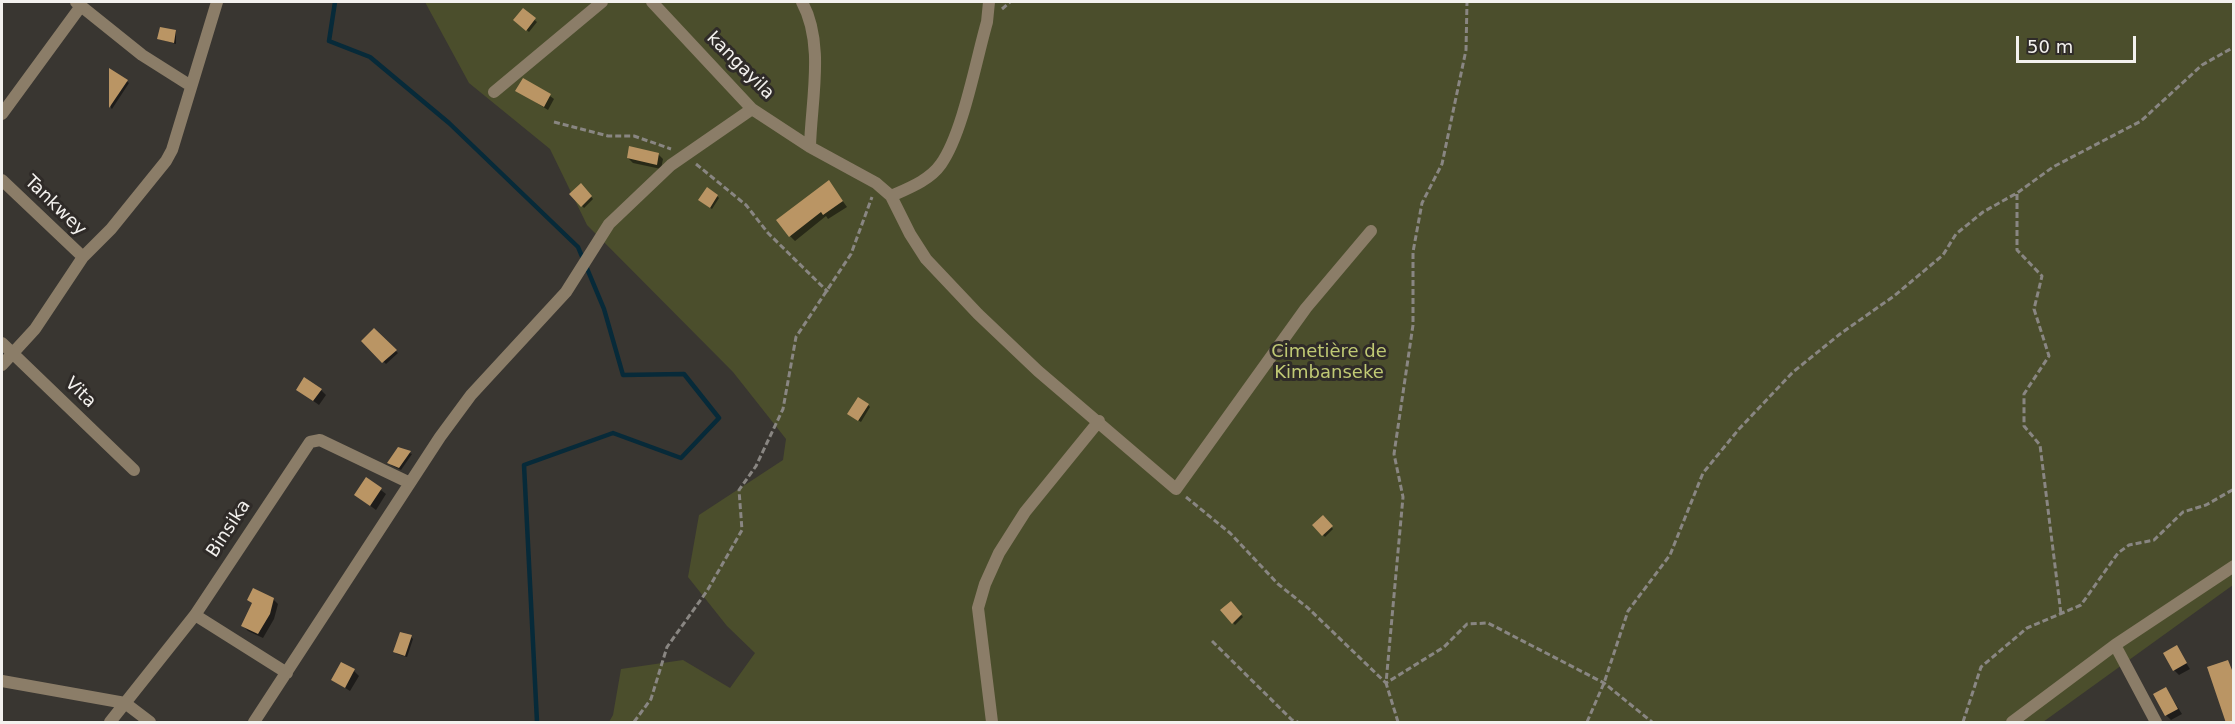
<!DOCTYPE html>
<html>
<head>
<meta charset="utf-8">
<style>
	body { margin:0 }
	#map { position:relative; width:2235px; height:724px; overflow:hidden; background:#393631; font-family:"DejaVu Sans",sans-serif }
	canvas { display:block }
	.frame { position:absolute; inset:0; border:3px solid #f3f1ee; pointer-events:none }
	.scale { position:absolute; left:2016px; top:36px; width:120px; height:27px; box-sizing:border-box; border:3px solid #f3f1ee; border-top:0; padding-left:8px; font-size:18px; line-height:21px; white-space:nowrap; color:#f3f1ee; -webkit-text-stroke:4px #2f2b28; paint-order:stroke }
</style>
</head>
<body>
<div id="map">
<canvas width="2235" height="724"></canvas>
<div class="frame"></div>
<div class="scale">50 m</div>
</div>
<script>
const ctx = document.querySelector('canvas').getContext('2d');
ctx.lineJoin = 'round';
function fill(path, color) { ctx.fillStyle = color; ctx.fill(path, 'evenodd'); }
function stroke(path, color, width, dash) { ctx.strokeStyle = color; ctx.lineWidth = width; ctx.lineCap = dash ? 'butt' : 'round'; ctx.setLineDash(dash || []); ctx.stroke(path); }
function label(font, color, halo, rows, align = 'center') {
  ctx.font = font + ' "DejaVu Sans",sans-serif'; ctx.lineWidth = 6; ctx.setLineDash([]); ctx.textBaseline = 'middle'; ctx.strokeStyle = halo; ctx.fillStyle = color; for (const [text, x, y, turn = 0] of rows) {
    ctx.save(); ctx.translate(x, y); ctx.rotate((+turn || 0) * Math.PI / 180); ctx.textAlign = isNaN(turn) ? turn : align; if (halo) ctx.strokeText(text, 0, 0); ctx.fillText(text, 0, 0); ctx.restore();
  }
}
fill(new Path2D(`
	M425 2H2233V585L2043 722H609L613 715 621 669 683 660 730 688 755 653 727 626 688 577 699 515 783 460 786 439 733 372 587 225 550 149 469 83Z`), '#4b4e2c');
fill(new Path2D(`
	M523 10 537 22 529 32 515 20Z
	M176 31V44L159 39Z
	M111 71 129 83 112 109 111 108Z
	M516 90 550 96 554 99 548 110Z
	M658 154 663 159 661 169 633 163 628 158Z
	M829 182 847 207 828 219 826 216 795 241 790 236Z
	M581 185 593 199 584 208 571 194Z
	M717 196 719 198 712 209 702 202Z
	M374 330 398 353 386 364 363 341Z
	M298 390H321L326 395 319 405Z
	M868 405 870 407 861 422 851 416Z
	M399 449 412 454 401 470 391 465Z
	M367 479 386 494 376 510 361 499Z
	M1323 517 1333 529 1325 537 1314 525Z
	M273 599 278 604 274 619 263 638 248 631 243 626 253 604 249 600Z
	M1231 603 1243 617 1235 625 1223 611Z
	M411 637 413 639 407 657 397 654 395 652Z
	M2176 647 2190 669 2179 675 2174 670Z
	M354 671 359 676 350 691 333 680Z
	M2166 689 2182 714 2171 720 2166 715Z`), '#0007');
stroke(new Path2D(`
	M335 2 329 41 370 57 449 123 578 247 604 309 623 375 684 374 719 418 681 458 613 433 524 465 537 722`), '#072a39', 4.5);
fill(new Path2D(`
	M523 8 536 18 526 31 513 20Z
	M160 27 176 30 174 43 157 39Z
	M109 68 128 80 109 108Z
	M523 78 551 94 544 107 515 91Z
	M629 146 659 153 657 165 627 158Z
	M829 180 843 201 823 215 821 212 789 237 776 220Z
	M581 183 592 196 581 207 569 194Z
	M707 187 718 195 710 208 698 200Z
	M374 328 397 350 382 363 361 341Z
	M304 377 322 389 313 401 296 390Z
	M858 397 869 404 858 421 847 414Z
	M398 447 411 451 399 468 387 463Z
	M366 477 382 488 370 506 354 495Z
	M1323 515 1333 526 1322 536 1312 525Z
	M253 588 274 598 270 614 258 634 241 626 252 603 247 600Z
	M1231 601 1242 614 1232 624 1220 610Z
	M400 632 412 635 405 656 393 652Z
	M2177 645 2187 663 2173 671 2163 653Z
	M2228 660 2234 675V723H2226L2207 667Z
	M341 662 355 669 345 688 331 680Z
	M2166 687 2178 709 2165 716 2153 694Z`), '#ba9564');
stroke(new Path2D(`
	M1002 9 1010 2
	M554 122 608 136H634L671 149
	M696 164 746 205 768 233 828 292
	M2017 194V250L2042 276 2034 309 2049 356 2024 394V426L2040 445 2061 614
	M1186 497 1230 533 1278 584 1308 608 1386 683 1444 647 1467 624 1488 623 1604 683 1652 722
	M1212 641 1292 720 1298 722
	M634 722 651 699 667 647 707 591 742 530 739 490 756 466 783 409 796 337 851 254 872 197
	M1398 722 1386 683 1403 497 1394 454 1413 325V252L1422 203 1442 164 1466 50 1467 2
	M1587 722 1604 683 1628 611 1670 555 1703 473 1739 429 1793 372 1840 334 1894 296 1943 255 1956 234 1983 212 2017 193 2053 167 2141 121 2202 65 2234 47
	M1963 722 1981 667 2027 628 2081 605 2118 553 2129 545 2154 540 2183 512 2206 505 2234 489`), '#898682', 3, [6, 3]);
stroke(new Path2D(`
	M76 2 142 55 191 86
	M652 2 752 109 810 147 876 183 891 196 910 234 926 259 978 314 1038 371 1176 489 1306 308 1371 231
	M802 2C825 44 811 101 810 147
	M494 92 602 2
	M2 114 81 6
	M2 180 83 257
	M891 196C909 188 930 180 941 164 963 133 976 60 987 22L989 2
	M2 343 134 470
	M2 365 35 329 83 257 111 229 166 161 172 150 217 2
	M195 615 287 673
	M2115 645 2156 722
	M2 681 125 703 150 722
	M110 722 195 615 310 442 320 440 410 483
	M254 722 440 437 471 395 566 292 609 224 671 165 752 109
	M992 722 978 608 985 584 999 553 1025 512 1099 421
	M2012 722 2115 645 2234 566`), '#8b7d68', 12);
label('18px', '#f3f1ee', '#2f2b28', [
	["kangayila",740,66,45],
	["Tankwey",55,206,44],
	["Vita",80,393,44],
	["Binsika",229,529,-57]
]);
label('18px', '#c0c974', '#2f2b28', [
	["Cimetière de",1329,352],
	["Kimbanseke",1329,373]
]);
</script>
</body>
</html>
